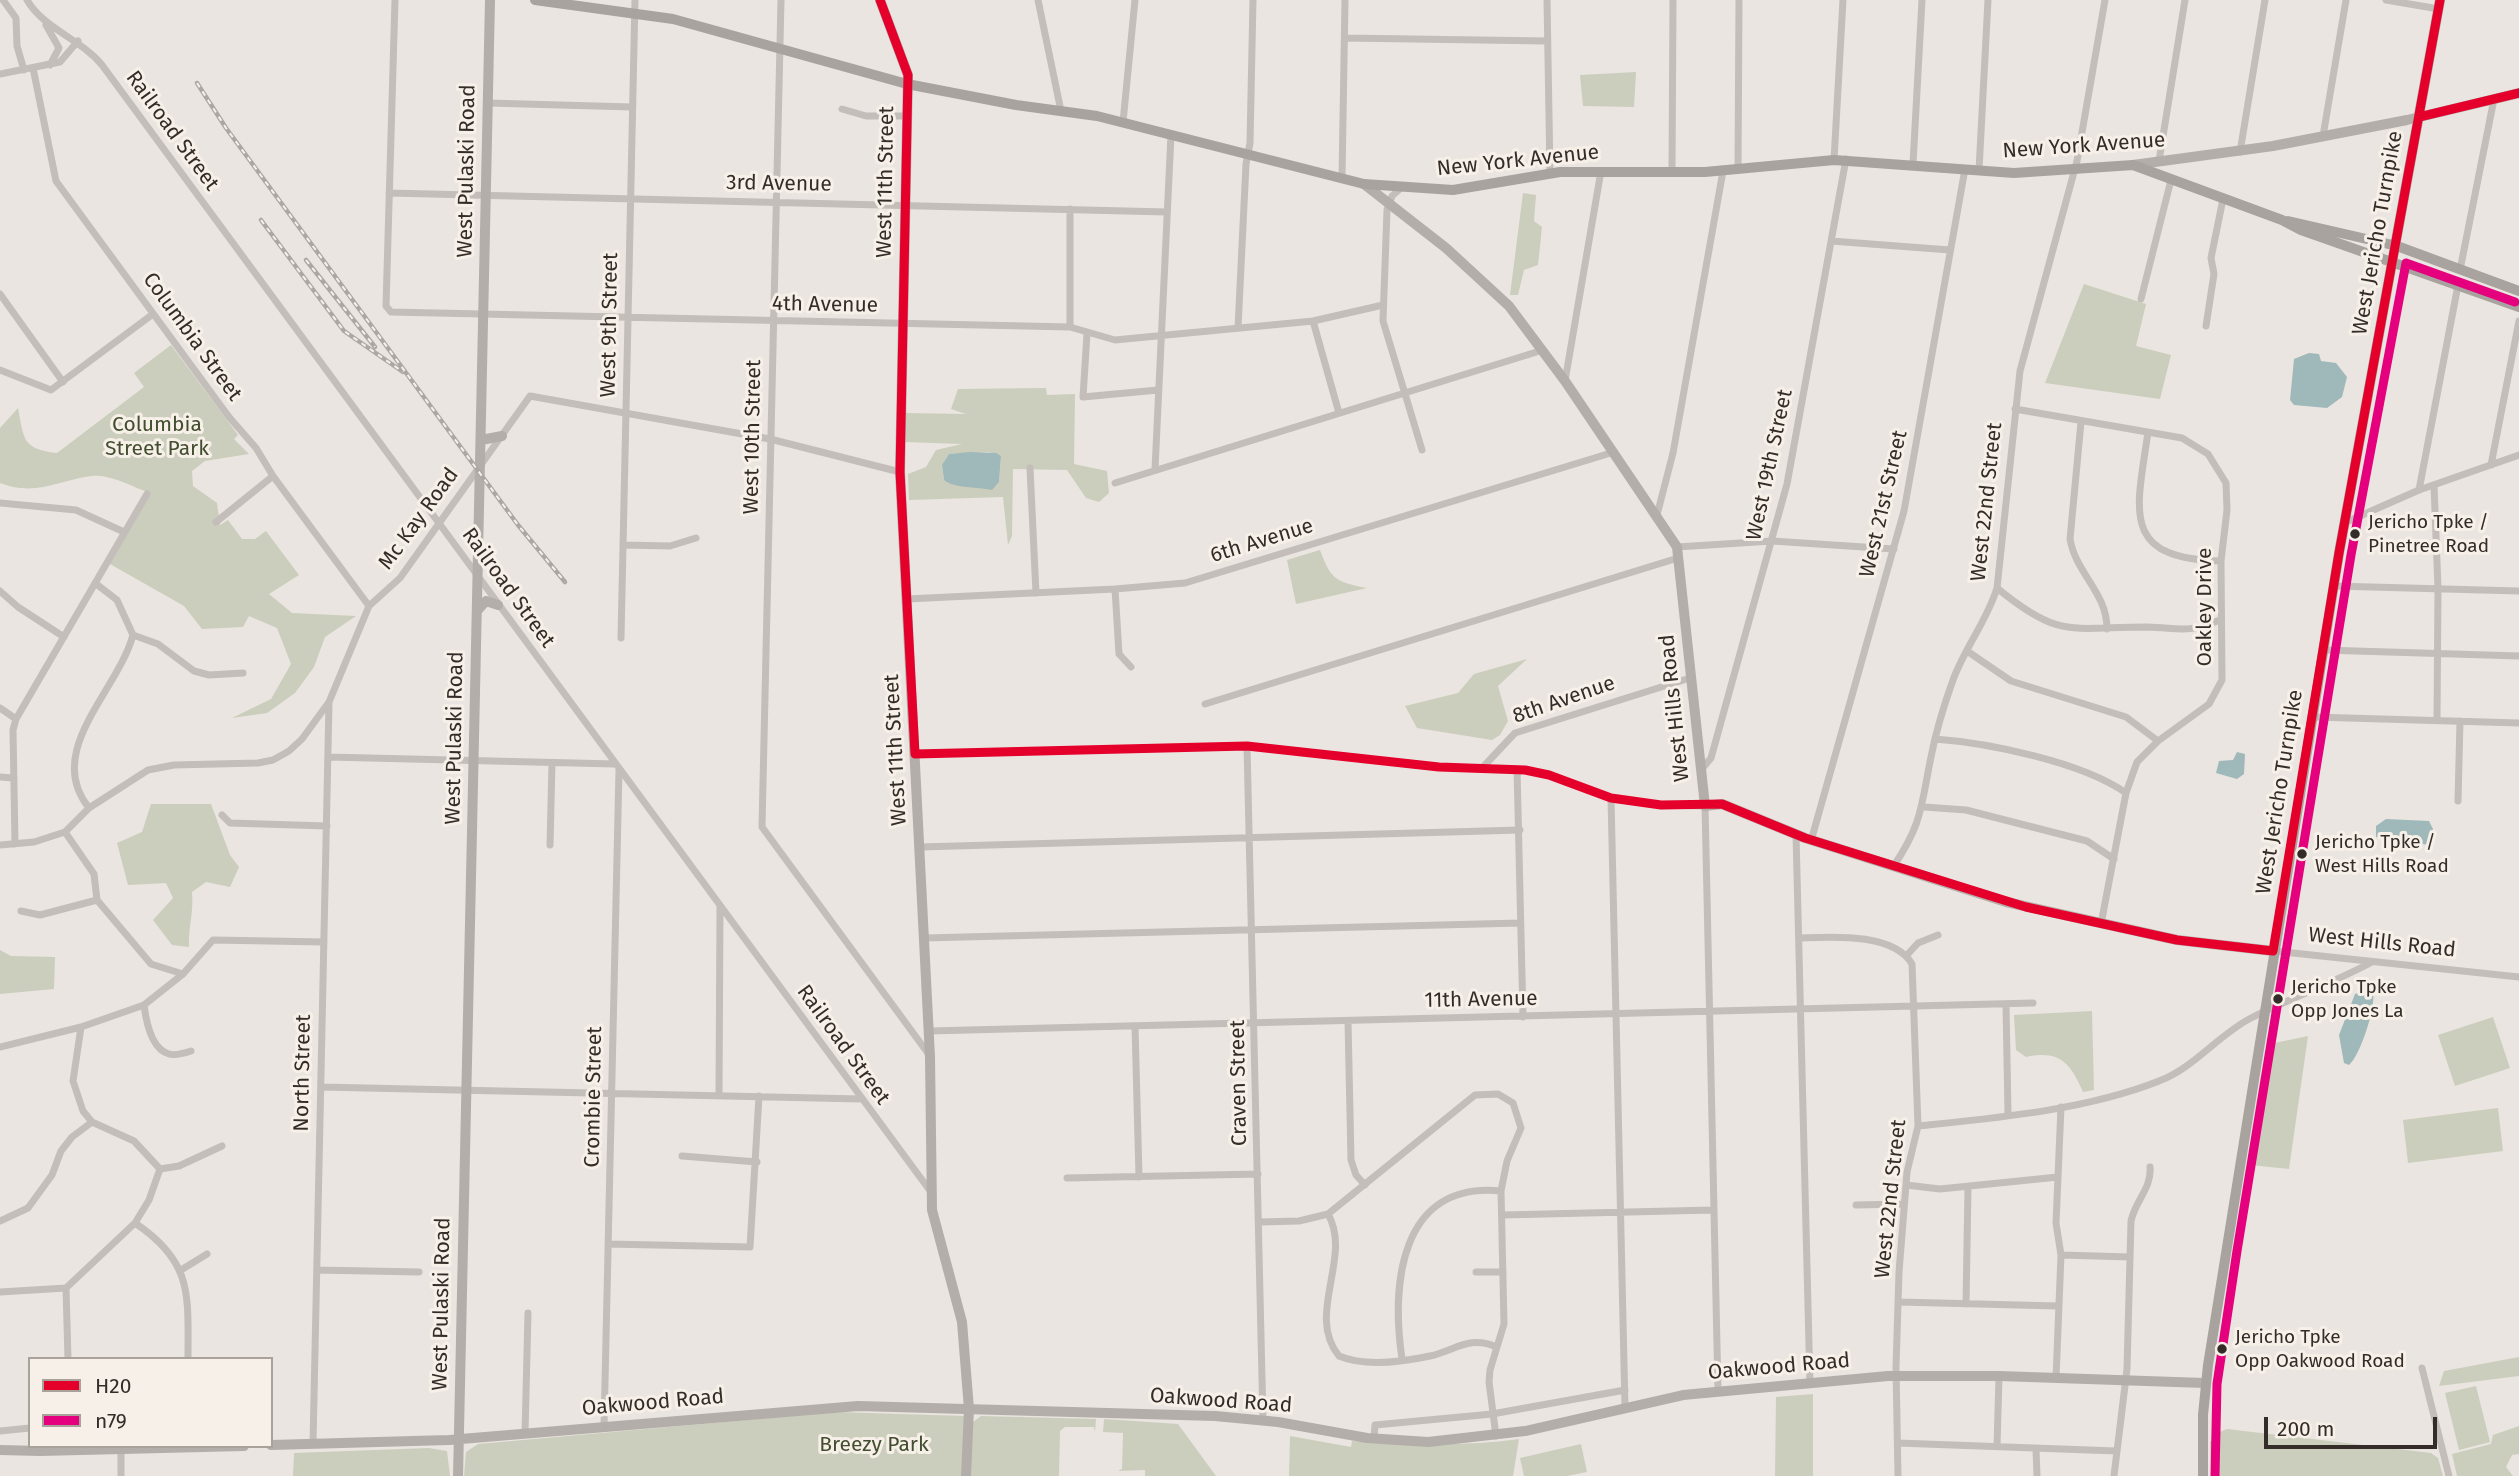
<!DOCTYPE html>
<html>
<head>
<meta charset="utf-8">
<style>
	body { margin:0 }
	#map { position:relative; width:2519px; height:1476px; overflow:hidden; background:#eae5e0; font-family:"Fira Sans",sans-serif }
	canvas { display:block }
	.legend { position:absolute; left:28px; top:1357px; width:245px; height:91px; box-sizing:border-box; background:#f7f0e8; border:2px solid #a9a29b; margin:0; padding:9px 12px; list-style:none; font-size:21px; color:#332c28 }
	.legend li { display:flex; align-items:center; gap:14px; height:35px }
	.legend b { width:35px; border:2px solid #a9a29b }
	.scale { position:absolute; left:2264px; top:1417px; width:173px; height:32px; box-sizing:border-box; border:4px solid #332c28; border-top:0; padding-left:9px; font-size:21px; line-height:24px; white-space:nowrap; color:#332c28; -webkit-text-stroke:5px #f7f0e8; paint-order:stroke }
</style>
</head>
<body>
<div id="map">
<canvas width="2519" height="1476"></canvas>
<ul class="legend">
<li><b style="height:9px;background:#e4002b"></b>H20</li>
<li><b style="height:9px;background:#e5007d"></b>n79</li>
</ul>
<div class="scale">200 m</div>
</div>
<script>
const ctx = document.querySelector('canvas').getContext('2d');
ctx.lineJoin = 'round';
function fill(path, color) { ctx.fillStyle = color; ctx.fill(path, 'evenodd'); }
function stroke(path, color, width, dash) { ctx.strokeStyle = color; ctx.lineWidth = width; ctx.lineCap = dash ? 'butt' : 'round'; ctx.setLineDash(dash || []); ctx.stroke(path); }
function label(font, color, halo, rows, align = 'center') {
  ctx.font = font + ' "Fira Sans",sans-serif'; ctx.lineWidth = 6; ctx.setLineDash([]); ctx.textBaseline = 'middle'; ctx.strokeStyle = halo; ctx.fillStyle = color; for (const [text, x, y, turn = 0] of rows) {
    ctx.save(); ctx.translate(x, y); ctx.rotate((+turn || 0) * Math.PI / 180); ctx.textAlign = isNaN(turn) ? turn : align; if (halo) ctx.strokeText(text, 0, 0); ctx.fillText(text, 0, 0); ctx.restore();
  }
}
fill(new Path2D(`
	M1636 72 1634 107 1583 106 1580 75Z
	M1523 193 1536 195 1534 221 1542 227 1538 265 1524 270 1518 295H1510Z
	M2084 284 2146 304 2136 346 2171 355 2160 399 2045 383Z
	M171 345 238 435 234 439 249 454 205 461 192 471 193 486 217 503 220 525 228 520 242 539H255L266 531 299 575 269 594 292 613 356 616 325 637 314 667 295 693 267 713 232 718 271 699 291 664 277 628 249 616 243 627 202 629 184 606 110 564 150 493C132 487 111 474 92 476 58 480 36 497 0 483V428L18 408C24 439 22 449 57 453L144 387 134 373Z
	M1046 388 1047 395 1075 394 1074 464 1107 471 1109 493 1099 502 1086 498 1067 470 1013 469 1012 536 1008 545 1003 497 909 500 908 474 926 467 936 450 962 444 905 442V413L966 414 951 409 958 389ZM989 452 1001 456 999 482C980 488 962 489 944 480L942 466 949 454Z
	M1320 550C1331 580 1336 582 1367 588L1296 604 1287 560Z
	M1527 659 1498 686 1508 721 1500 735 1492 740 1417 728 1405 706 1458 693 1474 674Z
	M151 804H211L230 855 239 867 230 887 206 882 192 892C194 912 188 928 189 947L172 945 153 920 173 898 166 883 128 885 117 843 142 832Z
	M0 950 11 956 55 957 54 989 0 994Z
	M2092 1011 2094 1090 2083 1092C2070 1062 2059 1050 2026 1057L2016 1050 2014 1015Z
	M2493 1017 2510 1068 2455 1086 2438 1035Z
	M2308 1036 2289 1169 2250 1165 2270 1044Z
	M2498 1108 2503 1151 2408 1163 2403 1120Z
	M2519 1357V1376L2439 1386 2444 1371Z
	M2476 1386 2490 1442 2459 1450 2445 1393Z
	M1813 1394V1476H1775L1776 1397Z
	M836 1412 965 1416 962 1476H464L466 1452 478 1444Z
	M981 1416 1096 1419 1095 1432 1094 1427H1065L1060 1431 1059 1476H970L973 1422Z
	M1104 1419 1178 1424 1216 1476H1145V1470L1118 1471 1122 1469 1123 1433 1103 1432Z
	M2519 1426V1454L2512 1455 2506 1467 2513 1476H2457L2452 1454 2491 1444 2493 1435Z
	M2227 1429 2431 1453 2438 1458 2443 1476H2211L2210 1441H2219L2220 1432Z
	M1290 1436 1351 1447 1352 1441C1409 1444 1462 1447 1519 1439L1513 1476H1289Z
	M1581 1444 1587 1472 1567 1476H1524L1520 1458Z
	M429 1448 447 1451 450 1476H293L294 1453Z`), '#cbcebc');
fill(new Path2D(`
	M2309 353 2319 354 2321 361 2336 363 2347 377 2342 397 2327 408 2294 405 2290 400 2294 359Z
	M970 452 996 453 1001 456 999 482 992 490C979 487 952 488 944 480L942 465 949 454Z
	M2237 752 2245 754 2244 774 2237 779 2216 773 2219 761 2233 760Z
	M2386 819 2429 821 2433 829 2429 845 2376 837V826Z
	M2363 991 2373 993C2376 1007 2360 1056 2349 1065L2344 1063 2339 1035 2355 994Z`), '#9fb8b9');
stroke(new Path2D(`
	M3 0 16 18 17 46 24 70
	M27 0C44 29 81 39 102 65L931 1192
	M395 0 386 306 391 312 1070 327 1115 340 1313 321 1383 305
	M781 0 762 827 930 1056
	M1038 0 1061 111
	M1547 0 1550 173
	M2386 0 2439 9
	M46 25 59 48 50 65
	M1345 38 1547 41
	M33 68 56 181 229 417 256 448 273 476 369 606
	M0 74 60 62 78 41
	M488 103 632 107
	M842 109 866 116H906
	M1123 122 1135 0
	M2323 136 2346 0
	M2240 152 2265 0
	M1834 160 1843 0
	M2159 161 2185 0
	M1913 164 1922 0
	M1738 170 1739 0
	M1979 170 1988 0
	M1672 171 1673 0
	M1342 178 1345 0
	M1401 188 1392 196 1387 210 1383 321 1422 450
	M389 193 1167 212
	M1831 241 1950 250
	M2460 270 2494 99
	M0 294 63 382
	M2141 299 2171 180
	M1313 321 1339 413
	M2206 326 2214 274 2211 258 2223 199
	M1070 327V209
	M1238 328 1246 164 1250 143 1253 0
	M1087 334 1083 397 1158 390
	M0 370 51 390 153 314
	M1565 381 1601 171
	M2015 409 2182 438 2208 454 2226 483 2227 510 2221 561 2222 680 2209 704 2158 741 2137 762 2126 793 2101 924
	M2081 422 2070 539C2076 574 2107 592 2107 629
	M2148 432C2137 510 2119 559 2221 561
	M2491 465 2519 321
	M1030 468 1036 593
	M1155 469 1171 135
	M1115 483 1543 350
	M2434 485 2438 588 2437 720
	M2419 490 2458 285
	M0 503 76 510 124 532
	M1657 515 1673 453 1723 171
	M216 522 273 476
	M2344 523 2419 490 2519 455
	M623 545 670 546 696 538
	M1677 547 1772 541 1894 549
	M95 583 117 600 133 635 158 644 194 671 209 675 243 673
	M2334 586 2519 591
	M1997 588C2060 640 2071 627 2147 627 2181 628 2185 634 2220 620
	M1115 589 1119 654 1131 667
	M0 591 18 607 64 637
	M907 599 1115 589 1185 583 1614 452
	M621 638 635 0
	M2323 650 2519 656
	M1967 651 2011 681 2126 717 2158 741
	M1205 704 1678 558
	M0 708 16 719
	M2313 717 2519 723
	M1935 739C1989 743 2082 762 2126 793
	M1247 746 1263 1420
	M915 754 1247 746 1439 767 1525 770 1549 775 1611 798 1661 805 1705 806 1718 1390
	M328 757 615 764
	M1483 767 1515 733 1690 678
	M1517 769 1523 1017
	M1701 770 1711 758 1787 484 1846 159
	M0 777 13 778
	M1611 798 1625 1407
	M2458 801 2460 721
	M1924 807 1966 810 2087 841 2114 859
	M89 808C43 751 118 691 133 635
	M222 815 230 823 327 826
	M65 832 94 874 97 900 151 964 183 974
	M1796 835 1810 1384
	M1811 841 1904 511 1965 169
	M15 844 13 730 16 719 147 494
	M0 845 34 842 65 832 89 808 148 770 174 765 258 763 273 760 289 751 302 739 329 702 369 606 400 578 530 396 770 439 900 472
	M550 845 552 763
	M920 847 1520 830
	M1893 867C1923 823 1921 805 1931 757 1936 731 1944 705 1953 680 1965 647 1987 621 1997 588L2020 371 2077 161 2105 0
	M21 911 40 915 97 900
	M924 938 1520 923
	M1799 938C1831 937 1893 932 1912 964L1918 1126 1907 1172 1899 1272 1896 1367 1898 1476
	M2274 951 2519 977
	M1907 955 1918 943 1938 935
	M144 1005C146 1021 151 1049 169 1054 175 1056 185 1053 191 1051
	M2006 1005 2008 1114
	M1348 1021 1351 1160 1356 1175 1365 1185
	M1135 1026 1139 1177
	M81 1027 73 1081 83 1111 92 1122 134 1141 160 1169
	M929 1031 2033 1003
	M0 1047 81 1027 144 1005 183 974 213 940 324 942
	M321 1087 861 1099
	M719 1095 720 907
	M1918 1126C1996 1118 2086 1110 2159 1081 2194 1068 2218 1035 2251 1018 2291 998 2333 983 2372 962
	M682 1156 757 1162
	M160 1169 179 1166 222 1146
	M1067 1178 1258 1174
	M1906 1185 1940 1189 2058 1177
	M1856 1205 1904 1204
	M1328 1214C1353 1257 1305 1315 1339 1356 1365 1367 1402 1362 1430 1356 1456 1350 1469 1335 1497 1347
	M1503 1215 1713 1210
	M0 1221 28 1208 52 1175 61 1151 72 1137 92 1122
	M1260 1222 1299 1221 1328 1214 1475 1095 1498 1094 1513 1103 1521 1128 1507 1161 1501 1191 1504 1324 1490 1370 1489 1382 1496 1436
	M135 1223C193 1262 188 1294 188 1359
	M608 1244 750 1247 759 1096
	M2061 1255 2130 1257
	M181 1270 207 1254
	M317 1270 419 1272
	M1476 1272H1503
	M66 1288 68 1359
	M0 1292 66 1288 135 1223 149 1200 160 1169
	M1899 1302 2058 1306
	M1966 1304 1968 1187
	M1402 1359C1391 1284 1400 1181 1501 1191
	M2422 1368 2449 1476
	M2056 1378 2061 1255 2056 1223 2061 1107
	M604 1426 619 770
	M0 1431 30 1428
	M525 1434 528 1313
	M1374 1439 1375 1425 1492 1414 1625 1390
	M1898 1443 2116 1451
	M313 1444 329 703
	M1997 1446 1999 1376
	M2036 1449 2037 1476
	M121 1450V1476
	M2114 1476 2127 1369 2131 1221C2135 1201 2152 1188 2150 1167`), '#c3beba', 7);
stroke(new Path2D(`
	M880 0 908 75 900 472 930 1057 932 1210 962 1322 969 1409 966 1476
	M2133 165 2273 146 2407 120 2519 93
	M1364 184 1446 248 1509 306 1565 381 1677 547 1705 806 1722 804 1805 838 2006 902 2177 940 2273 951
	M481 440 502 436
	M477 611 486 601 498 605
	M271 1445 449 1440 858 1406 1215 1416 1278 1422 1367 1438 1428 1442 1525 1431 1683 1395 1888 1376H1999L2205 1383
	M0 1450 40 1451 244 1446
	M458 1476 490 0`), '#b4aeaa', 10);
stroke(new Path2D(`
	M535 0 673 19 907 84 1016 105 1097 116 1364 184 1453 190 1560 172H1705L1834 160 2014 173 2133 165 2282 220 2301 230 2519 307
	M2288 221 2397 246 2519 291
	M2203 1476V1415L2208 1365 2339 553 2440 0`), '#a8a39e', 10);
const rail = new Path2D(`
	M197 83 226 128 518 525 565 582
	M261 220 344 331 403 372
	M306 260 375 347`);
stroke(rail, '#aba7a4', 4.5);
stroke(rail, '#f7f0e8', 2, [5]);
stroke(new Path2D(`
	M880 0 908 75 900 472 915 754
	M2419 117 2519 93
	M915 754 1247 746 1439 767 1525 770 1549 775 1611 798 1661 805 1722 804 1805 838 2026 907 2177 940 2273 951
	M2273 951 2339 553 2440 0`), '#e4002b', 9);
stroke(new Path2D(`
	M2215 1476 2217 1384 2237 1251 2351 555 2406 263 2515 302`), '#e5007d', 9);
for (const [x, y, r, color] of [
	[2355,534,6,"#332c28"],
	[2302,854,6,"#332c28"],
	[2278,999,6,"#332c28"],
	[2222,1349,6,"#332c28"]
]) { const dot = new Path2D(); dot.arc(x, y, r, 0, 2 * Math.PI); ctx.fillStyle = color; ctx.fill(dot); stroke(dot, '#f7f0e8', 2.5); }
label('19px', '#332c28', '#f7f0e8', [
	["Jericho Tpke /",2368,523],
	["Pinetree Road",2368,547],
	["Jericho Tpke /",2315,843],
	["West Hills Road",2315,867],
	["Jericho Tpke",2291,988],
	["Opp Jones La",2291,1012],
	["Jericho Tpke",2235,1338],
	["Opp Oakwood Road",2235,1362]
], 'left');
label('21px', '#332c28', '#f7f0e8', [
	["Railroad Street",172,131,54],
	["New York Avenue",2084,146,-4],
	["New York Avenue",1518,161,-6],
	["West Pulaski Road",467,171,-89],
	["West 11th Street",886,182,-89],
	["3rd Avenue",779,184,1],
	["West Jericho Turnpike",2378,233,-80],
	["4th Avenue",825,305,1],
	["West 9th Street",610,325,-89],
	["Columbia Street",192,337,54],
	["West 10th Street",753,437,-89],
	["West 19th Street",1770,465,-78],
	["West 22nd Street",1987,502,-84],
	["West 21st Street",1884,504,-77],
	["Mc Kay Road",419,519,-54],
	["6th Avenue",1262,541,-17],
	["Railroad Street",508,588,54],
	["Oakley Drive",2205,607,-90],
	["8th Avenue",1564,700,-19],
	["West Hills Road",1675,708,-96],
	["West Pulaski Road",455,738,-89],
	["West 11th Street",896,750,-93],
	["West Jericho Turnpike",2280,792,-81],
	["West Hills Road",2382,943,6],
	["11th Avenue",1481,1000,-1],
	["Railroad Street",843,1045,54],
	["North Street",303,1073,-89],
	["Craven Street",1239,1083,-91],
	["Crombie Street",594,1097,-89],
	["West 22nd Street",1891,1199,-84],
	["West Pulaski Road",442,1304,-89],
	["Oakwood Road",1779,1367,-5],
	["Oakwood Road",1221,1401,4],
	["Oakwood Road",653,1403,-5]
]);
label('21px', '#424e2f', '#f7f0e8', [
	["Columbia",157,425],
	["Street Park",157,449],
	["Breezy Park",874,1445]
]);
</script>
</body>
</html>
